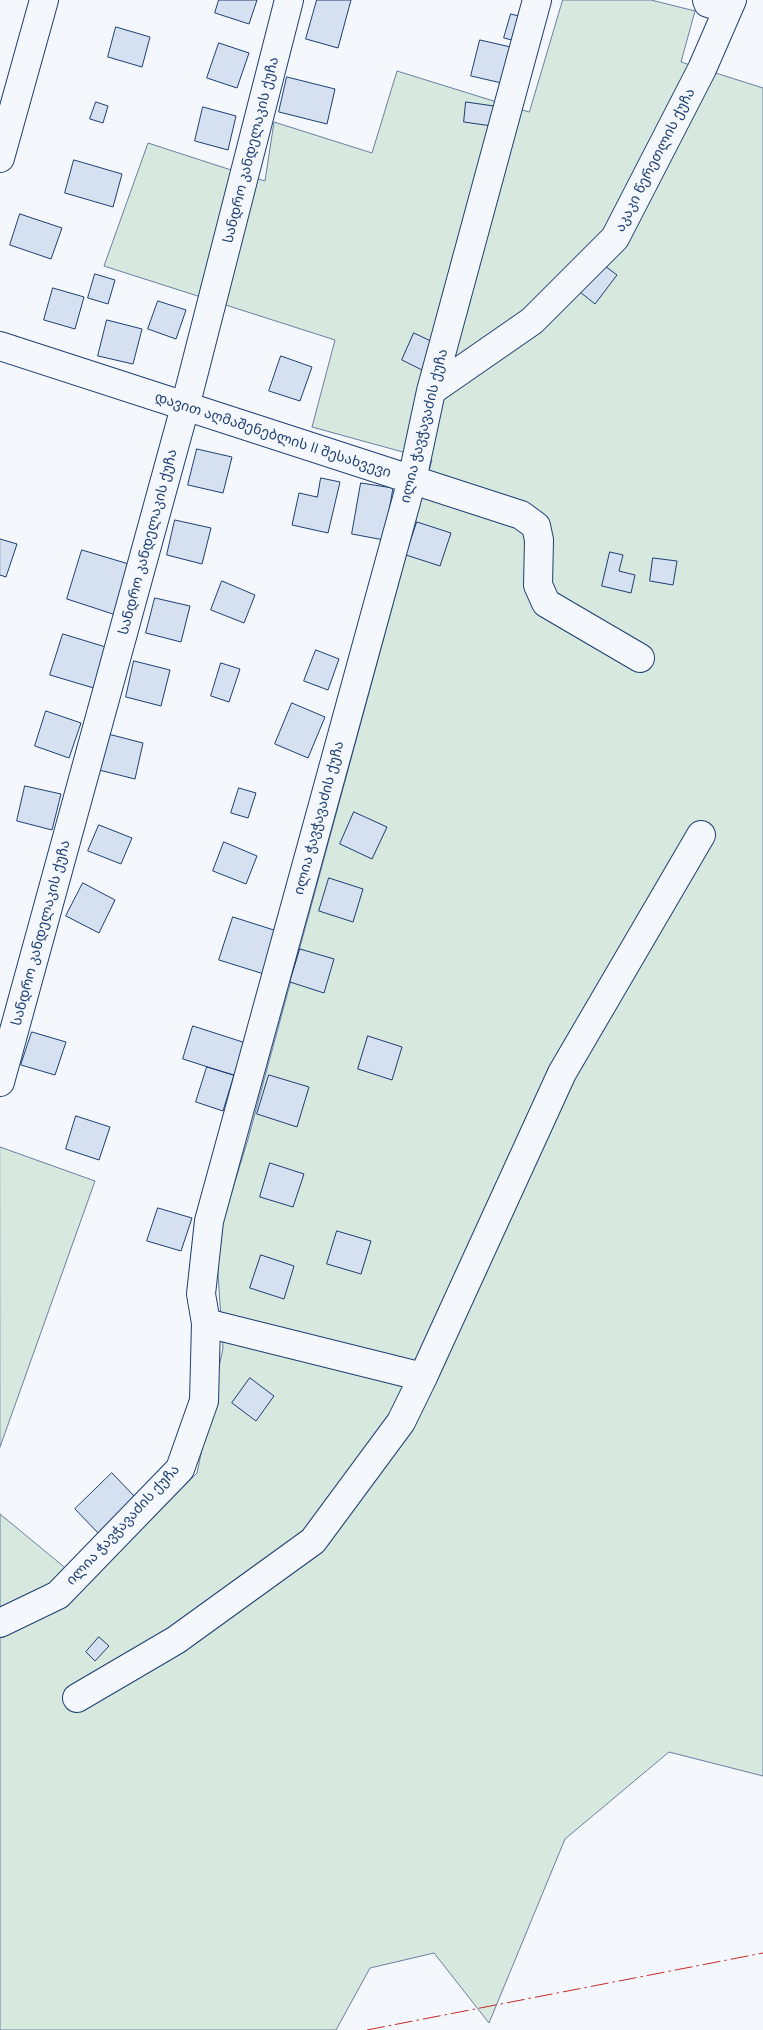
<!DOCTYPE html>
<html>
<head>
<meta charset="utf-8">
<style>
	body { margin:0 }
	canvas { display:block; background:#f4f7fb }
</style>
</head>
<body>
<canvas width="763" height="2030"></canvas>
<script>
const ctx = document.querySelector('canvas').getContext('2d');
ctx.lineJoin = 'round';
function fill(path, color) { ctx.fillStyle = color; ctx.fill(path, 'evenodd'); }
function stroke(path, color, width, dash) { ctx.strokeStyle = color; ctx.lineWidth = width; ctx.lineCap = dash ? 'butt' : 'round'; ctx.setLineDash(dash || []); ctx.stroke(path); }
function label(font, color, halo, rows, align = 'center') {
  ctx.font = font + ' Mulish,"Noto Sans Georgian",sans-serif'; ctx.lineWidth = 4; ctx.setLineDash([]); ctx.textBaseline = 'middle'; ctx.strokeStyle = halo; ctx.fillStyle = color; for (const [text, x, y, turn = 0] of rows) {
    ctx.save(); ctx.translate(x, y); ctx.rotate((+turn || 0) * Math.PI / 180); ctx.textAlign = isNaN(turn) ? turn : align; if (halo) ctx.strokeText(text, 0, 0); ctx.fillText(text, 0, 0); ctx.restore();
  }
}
const green = new Path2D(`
	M563 0H651L695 11 681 62 763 88V1776L669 1752 565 1839 489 2023 434 1953 370 1968 336 2030H0V1514L86 1585 197 1473 223 1348 216 1244 248 1139 432 460 312 427 335 340 104 266 148 143 265 181 274 122 372 153 397 71 529 112Z
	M0 1147 95 1181 0 1447Z`);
fill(green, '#d7e8df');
stroke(green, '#687fa3', 1);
const building = new Path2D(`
	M219 0H257L249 24 215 13Z
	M317 0H351L338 48 306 39Z
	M511 14 526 18 519 42 504 38Z
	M116 27 150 37 142 67 108 57Z
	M480 40 515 48 506 84 471 76Z
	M219 43 249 53 237 88 207 78Z
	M287 77 335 89 327 124 279 112Z
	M96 102 108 106 103 123 90 119Z
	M466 102 494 106 492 126 464 122Z
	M203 107 236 116 228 150 195 141Z
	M74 160 122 174 113 207 65 193Z
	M20 214 62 228 51 259 10 245Z
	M597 260 617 275 595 304 575 288Z
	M95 274 115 280 108 304 88 298Z
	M53 288 84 297 75 329 44 320Z
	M158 301 186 310 176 339 148 329Z
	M107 320 142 329 133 364 98 356Z
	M414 333 441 346 428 373 402 360Z
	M281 356 312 367 300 401 269 391Z
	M197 449 232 457 223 493 188 485Z
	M321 478 340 482 328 533 292 525 299 493 317 497Z
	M361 483 393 488 384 540 352 534Z
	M175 520 211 528 202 564 167 555Z
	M417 522 451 533 440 566 406 555Z
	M0 539 17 544 6 577 0 575Z
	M82 550 132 565 116 615 67 599Z
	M610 552 623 555 619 571 635 575 631 593 602 586Z
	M653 558 677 561 673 585 650 581Z
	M222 581 255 595 244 623 211 610Z
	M155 598 190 606 181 642 146 633Z
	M63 634 109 648 97 689 50 675Z
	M316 650 339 659 328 690 304 681Z
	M134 661 170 670 161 706 126 697Z
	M221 663 240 669 229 702 211 696Z
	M292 703 325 717 308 758 275 744Z
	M46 711 81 723 69 758 35 746Z
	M108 734 143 743 135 779 99 770Z
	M25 786 61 794 52 830 17 821Z
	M239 788 256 793 248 818 231 813Z
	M354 812 387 827 372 859 340 844Z
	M99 825 132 838 121 864 88 851Z
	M224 842 257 856 246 884 213 871Z
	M329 878 363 889 353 922 319 911Z
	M83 883 115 900 99 933 66 916Z
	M233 917 277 931 264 974 219 960Z
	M300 949 334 959 324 993 290 982Z
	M193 1026 252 1045 242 1078 183 1059Z
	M32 1032 66 1042 55 1075 21 1065Z
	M368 1036 402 1047 392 1080 358 1069Z
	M207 1067 234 1075 223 1111 196 1102Z
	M269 1075 309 1087 297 1127 257 1114Z
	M76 1116 110 1127 99 1160 66 1149Z
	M270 1163 304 1174 293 1207 260 1197Z
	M158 1208 192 1218 181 1251 147 1241Z
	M337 1231 371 1241 361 1274 327 1264Z
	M261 1255 294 1266 284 1299 250 1288Z
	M250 1378 274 1396 256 1421 232 1403Z
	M112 1473 136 1498 99 1534 75 1509Z
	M99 1637 109 1646 95 1661 86 1652Z`);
fill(building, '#d5e0f0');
stroke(building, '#1d3f73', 1);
const minor = new Path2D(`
	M707 0 708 3 727 9
	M0 158 44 0
	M0 346 521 515 536 526 539 540 538 585 546 603 640 658
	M431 391 532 321 615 238 702 69 732 0
	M0 1082 185 407 289 0
	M206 1323 423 1377
	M0 1623 58 1595 180 1469 204 1401 206 1323 201 1294 209 1221 412 480 431 391 537 0
	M77 1698 176 1640 313 1541 401 1422 423 1377 562 1073 701 835`);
stroke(minor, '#1d3f73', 30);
stroke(minor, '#f4f7fb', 28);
stroke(new Path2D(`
	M367 2030 763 1953`), '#c62828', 1, [18, 4, 2.5, 4]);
label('14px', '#1d3f73', '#f4f7fb', [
	["სანდრო კანდელაკის ქუჩა",251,150,-76],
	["აკაკი წერეთლის ქუჩა",655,160,-63],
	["ილია ჭავჭავაძის ქუჩა",424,426,-76],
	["დავით აღმაშენებლის II შესახვევი",273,435,18],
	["სანდრო კანდელაკის ქუჩა",148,542,-75],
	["ილია ჭავჭავაძის ქუჩა",319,818,-75],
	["სანდრო კანდელაკის ქუჩა",41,933,-75],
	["ილია ჭავჭავაძის ქუჩა",123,1525,-47]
]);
</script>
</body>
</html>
